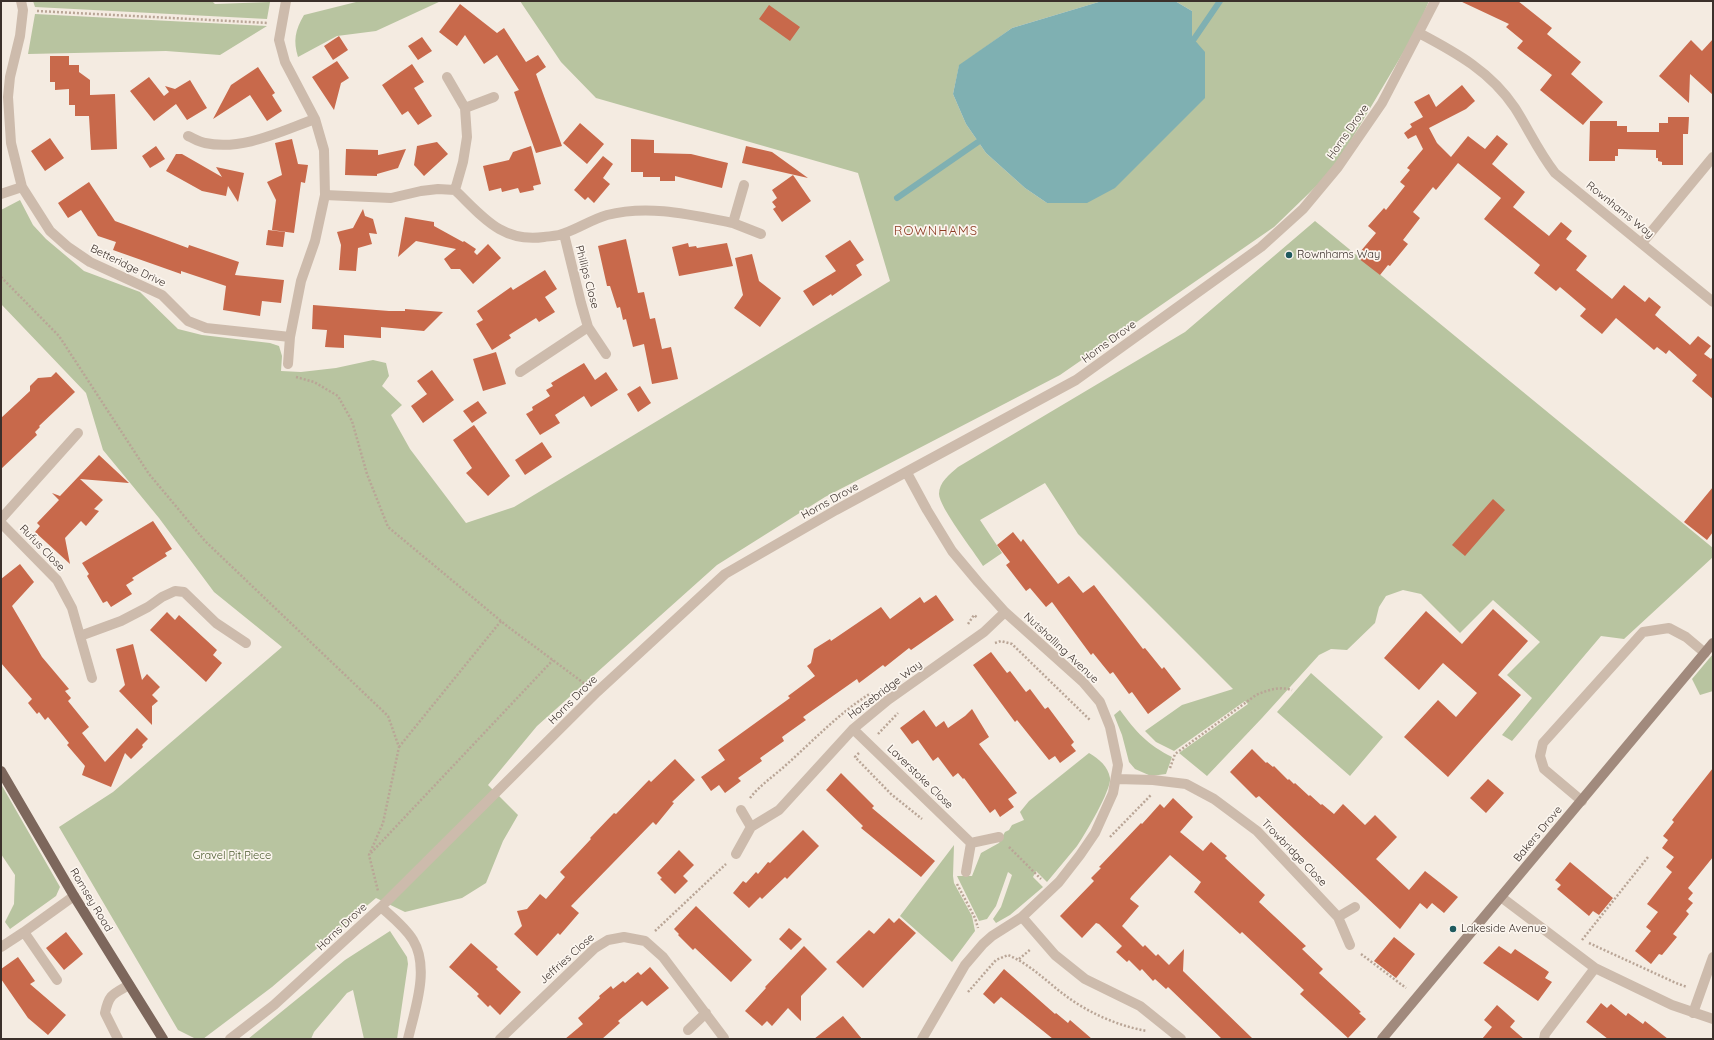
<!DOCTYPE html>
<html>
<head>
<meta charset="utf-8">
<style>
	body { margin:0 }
	#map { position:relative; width:1714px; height:1040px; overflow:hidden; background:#f4ebe1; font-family:Quicksand,sans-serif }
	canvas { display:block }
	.frame { position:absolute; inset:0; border:2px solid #3b302b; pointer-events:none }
</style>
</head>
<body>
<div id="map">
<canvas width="1714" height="1040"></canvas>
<div class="frame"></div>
</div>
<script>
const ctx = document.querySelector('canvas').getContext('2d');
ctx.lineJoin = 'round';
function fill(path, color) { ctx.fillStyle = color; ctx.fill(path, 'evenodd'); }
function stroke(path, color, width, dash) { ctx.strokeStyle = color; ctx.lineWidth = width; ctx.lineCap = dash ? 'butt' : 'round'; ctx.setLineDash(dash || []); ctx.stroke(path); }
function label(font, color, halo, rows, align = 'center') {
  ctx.font = font + ' Quicksand,sans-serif'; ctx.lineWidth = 3.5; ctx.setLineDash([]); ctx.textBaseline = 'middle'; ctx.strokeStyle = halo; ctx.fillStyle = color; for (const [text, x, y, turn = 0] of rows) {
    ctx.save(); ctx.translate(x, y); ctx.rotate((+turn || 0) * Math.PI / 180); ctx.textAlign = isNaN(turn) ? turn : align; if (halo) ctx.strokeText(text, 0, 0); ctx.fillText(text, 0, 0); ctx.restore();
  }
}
fill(new Path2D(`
	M33 1H212L215 4 270 2 267 19 35 7Z
	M360 1H441L376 31 337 36 298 57C293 41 295 30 304 15Z
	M520 1H1102L1012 28 959 66 953 94 966 124 986 153 1025 188 1047 203 1192 37V11L1175 1H1429L1416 31 1334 169 1274 227 1060 375 825 497 717 565 537 726 488 785 518 815 503 841 486 883 462 898 405 912 376 898 272 987 203 1039H196L178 1030 59 827 113 792 282 647 214 592 159 518 103 450 86 393 1 304V210L20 200 33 225 46 239 84 271 140 292 178 329 202 335 270 343 279 346 282 356 281 371 301 372 336 368 373 360 386 363 389 376 382 386 402 405 391 415 410 449 466 523 514 507 890 281 858 173 596 98 561 62Z
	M35 14 267 26 220 55 166 51 28 54Z
	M1315 221 1713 548V557L1624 639 1601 636 1512 741 1502 735 1532 698 1507 675 1540 642 1493 600 1460 633 1421 594 1403 590 1386 596 1379 607 1375 623 1347 650 1331 649 1319 655 1262 718 1207 776 1179 753 1248 704 1245 701 1174 751 1156 742 1145 731 1182 705 1233 689 1078 534 1045 483 980 520 1002 553 983 566C975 553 939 507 939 494 939 482 950 474 958 467L1185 332Z
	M1713 654V691L1700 695 1692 679Z
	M1311 673 1383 737 1350 776 1277 712Z
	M1120 710C1136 732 1148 745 1172 757L1166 774 1151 776 1135 769 1129 762 1122 735 1114 715Z
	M1089 753C1099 759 1108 766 1110 778 1112 789 1084 836 1077 846 1067 858 1057 870 1047 882L1036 871 1033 877 1043 887 1010 915 996 923 993 919 1001 907 1012 875 1008 872 996 906 987 919 979 921 957 876H972L981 853 999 843 1005 832 1009 830 1012 825 1024 820 1020 812 1029 801Z
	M1 784 60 887 56 896 10 929 5 922 14 904 15 875 1 854Z
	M954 845 953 876 954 883 972 916 975 931 952 962 900 916Z
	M390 931 407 957 408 964 397 1039H364L353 990 347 993 314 1032 311 1039H248L345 960Z`), '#b8c4a0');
fill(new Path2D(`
	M1102 1H1175L1192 11V37L1205 52V98L1115 188 1087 203H1047L1025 188 986 153 966 124 953 94 959 65 1012 28Z`), '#7fb0b2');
stroke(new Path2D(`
	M1194 39 1220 1
	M897 198 978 142`), '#7fb0b2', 6);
fill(new Path2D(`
	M1460 1H1518L1552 28 1547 34 1581 62 1571 74 1603 102 1583 125 1540 90 1552 75 1517 48 1523 41 1506 27 1509 24Z
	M460 4 497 33 504 28 526 62 538 55 546 67 536 74 562 146 536 153 514 92 519 90 497 55 484 64 465 35 457 46 439 32Z
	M769 5 800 27 790 41 759 19Z
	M339 36 348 50 333 60 324 46Z
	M422 37 432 51 418 60 408 46Z
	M1713 39V95L1690 74 1689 103 1659 76 1691 40 1702 51Z
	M50 56H69V65H79V72L90 80V95L115 94 117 149 91 150 89 116H75V105H69V89L55 90V82H50Z
	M337 61 349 78 341 83 334 110 312 77Z
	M412 64 424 82 414 88 432 116 418 125 408 111 402 115 382 85Z
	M258 67 275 93 272 95 282 111 267 121 250 95 213 119 231 85Z
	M149 77 164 96 169 92 165 86 175 89 190 80 207 108 187 120 176 104 154 121 130 91Z
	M1462 85 1475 101 1466 109 1429 128 1437 143 1451 157 1468 136 1485 149 1497 135 1508 144 1492 164 1525 192 1513 207 1549 236 1561 222 1572 231 1566 239 1587 256 1576 270 1612 299 1624 285 1645 302 1649 297 1661 307 1655 315 1690 345 1698 336 1711 346 1704 354 1711 359 1713 356V399L1692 381 1697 375 1669 350 1666 354 1657 347 1654 350 1616 318 1602 334 1580 316 1586 309 1560 287 1556 291 1534 273 1540 265 1484 219 1501 198 1458 163 1436 190 1433 187 1413 212 1420 218 1403 240 1408 244 1390 266 1388 265 1380 275 1358 258 1362 253 1360 252 1376 233 1368 226 1384 208 1386 210 1405 186 1400 182 1410 170 1407 168 1423 149 1416 135 1408 139 1404 133 1412 127 1410 124 1423 117 1414 102 1429 94 1436 107Z
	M1668 117H1689L1688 134H1683V165H1662V162L1658 161V158H1656V150L1618 149V156H1615V161H1589L1590 121H1617V126H1627V132H1659V123H1668Z
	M580 123 604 144 587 164 563 143Z
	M50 138 64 158 45 171 31 151Z
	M292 139 298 164 308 165 305 183 301 182 294 233 272 230 276 200 267 182 282 175 275 143Z
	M631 139 654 140V153L691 154 728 163 722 188 675 176V181H660V177H643V172H631Z
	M437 142 448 154 424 176 414 165 417 146Z
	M156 146 165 159 150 168 142 156Z
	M531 146 541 184 533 186 534 190 520 193 518 188 502 192 501 188 489 191 483 166 509 160 513 152Z
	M746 146 772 152 808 178 742 163Z
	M346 149 378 150V155L406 149 398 168 377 174V176L345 175Z
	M176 154H182L222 177 216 167 244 173 238 202 228 186 226 196 202 191 166 171Z
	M603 156 613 164 603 178 610 184 594 203 588 197 585 200 574 190Z
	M793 175 811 201 782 222 773 209 776 207 772 202 777 198 772 190Z
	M89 182 115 221 188 248 189 245 239 262 235 275 284 280 281 303 262 301 260 316 223 310 226 286 181 271V274L113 250 116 242 98 236 81 210 68 218 58 203Z
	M363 209 365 216 373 219 377 234 369 233 372 244 358 248 356 271 339 270 341 245 337 232 353 228Z
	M405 217 434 222V226L463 242 464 241 476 249 474 252 477 255 488 244 501 258 473 284 460 269H451L444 259 456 249 416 241 398 257Z
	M268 230 285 232 283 247 266 245Z
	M626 239 638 293 644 292 650 319 655 318 662 349 671 347 678 379 652 384 644 344 633 347 626 319 623 320 620 307 617 308 610 286H607L598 246Z
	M850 240 864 260 856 265 862 275 832 296 831 294 813 306 803 291 836 271 825 256Z
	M688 243 689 247 696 246 697 248 727 243 733 266 679 276 672 247Z
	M752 254 759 281 781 298 760 327 734 308 743 295 735 258Z
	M545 270 557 289 545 297 555 312 539 322 536 318 509 335 511 338 492 350 476 324 483 320 477 311 511 287 513 290Z
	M313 305 389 311H405V309L443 312 424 331 381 327V338L344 335V348L325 347 327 330 312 329Z
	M496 352 506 384 483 391 473 359Z
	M584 363 595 380 606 372 618 390 591 407 584 396 555 415 560 423 540 435 526 414 533 410 532 407 550 396 546 390 553 386 551 383Z
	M432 370 454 400 423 423 411 406 427 394 417 381Z
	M56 372 75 392 39 426 40 427 35 432 37 435 1 469V418L30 391V386L38 378 51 377Z
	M640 386 651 403 638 412 627 394Z
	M478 401 487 413 472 423 463 411Z
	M474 425 510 476 488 496 466 473 472 468 453 440Z
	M542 442 552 457 525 475 515 460Z
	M99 455 129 483 80 479 103 500 94 509 99 511 86 526 81 521 65 538 70 564 35 532 40 526 37 523 59 500 52 493 60 496Z
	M1713 487V532L1707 540 1684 522Z
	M1493 499 1505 510 1465 556 1452 545Z
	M153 521 172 549 165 553 167 556 132 578 134 580 126 585 132 594 111 607 107 601 103 603 87 576 89 574 82 563Z
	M1013 532 1021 542 1023 539 1058 584 1069 576 1083 593 1094 585 1143 649 1145 648 1162 669 1164 667 1181 689 1148 714 1132 692 1129 694 1113 672 1110 674 1093 653 1091 655 1052 602 1046 607 1030 588 1026 591 1006 565 1010 562 997 545Z
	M20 564 34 582 12 606 42 657 69 689 65 691 71 698 68 701 89 727 82 733 105 762 137 728 148 739 142 745 143 747 131 759 125 753 111 787 82 775 85 766 67 745 69 743 48 717 45 720 39 712 37 714 28 703 32 699 1 663V579Z
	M936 595 954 620 911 650 909 648 885 667 883 665 859 683 857 679 803 717 806 720 782 737 784 741 760 758 762 761 738 778 741 781 725 793 719 785 711 791 701 777 725 760 718 750 790 698 788 696 815 676 807 666 811 663 814 649 830 639 831 641 881 607 890 619 920 597 924 603Z
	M1493 609 1528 641 1498 675 1521 695 1448 777 1404 737 1438 700 1456 717 1477 693 1443 663 1419 690 1384 658 1426 611 1462 644Z
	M167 612 175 620 179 615 217 650 213 655 222 663 206 682 150 630Z
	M133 644 142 680 147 674 160 687 152 695 158 701 152 706V725L119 691 125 685 116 649Z
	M991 652 1007 673 1010 671 1026 692 1030 689 1045 709 1048 707 1074 742 1071 745 1076 751 1060 763 1055 756 1049 760 1017 720 1015 722 973 665Z
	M972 709 989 737 979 744 1017 793 1008 799 1014 807 1000 817 995 809 990 813 964 778 963 779 958 773 953 777 938 757 933 761 918 740 912 744 900 728 924 710 936 727 944 721 948 728 965 716Z
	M1252 749 1266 763 1267 762 1273 767 1274 766 1288 780 1289 779 1294 784 1295 783 1309 796 1310 795 1321 805 1322 804 1334 814 1343 804 1365 825 1375 815 1397 837 1376 859 1409 890 1425 871 1458 897 1444 913 1432 903 1427 909 1420 903 1400 929 1259 796 1256 798 1230 772Z
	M675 759 695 780 672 802 674 803 656 825 653 822 571 906 579 913 560 935 558 933 537 956 514 934 522 926 517 911 527 909 540 894 546 899 565 877 560 872 591 839 590 838 614 813 616 814 649 780 651 782Z
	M1713 768V857L1688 888 1693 893 1688 899 1693 903 1686 911 1689 914 1673 934 1677 937 1662 955 1659 954 1651 964 1635 951 1651 931 1646 927 1658 912 1647 904 1672 872 1666 867 1674 857 1662 848 1668 840 1663 836 1674 822 1672 820Z
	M841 773 874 806 872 808 935 861 921 877 861 828 863 826 826 790Z
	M1488 779 1504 793 1486 813 1470 798Z
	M1173 798 1193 817 1180 832 1203 851 1211 842 1227 856 1225 858 1265 895 1259 902 1306 946 1302 949 1323 969 1319 973 1361 1012 1359 1013 1366 1019 1348 1038 1300 994 1304 990 1242 932 1240 934 1194 892 1201 882 1170 855 1131 897 1130 899 1139 906 1122 926 1143 947 1145 945 1156 956 1158 954 1169 965 1184 949 1183 971 1253 1039H1222L1168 987 1166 989 1155 979 1153 981 1142 969 1140 971 1129 960 1127 962 1116 952 1122 946 1099 924 1096 923 1082 938 1060 916 1094 881 1091 878 1101 868 1099 867 1141 823 1142 824 1160 804 1164 808Z
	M803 830 819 846 787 879 785 877 762 899 760 897 749 908 733 893 743 881 746 883 756 872 758 874 768 862 770 863Z
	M679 850 694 865 683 876 688 881 675 894 660 879 662 878 657 873Z
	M1570 862 1613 898 1599 915 1593 911 1589 916 1557 889 1561 885 1555 880Z
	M696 906 752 960 731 982 695 948 693 950 678 935 679 934 674 929Z
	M889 918 894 923 899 918 916 933 863 988 836 962 869 930 874 934Z
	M789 928 802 939 791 950 779 939Z
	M66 932 83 954 64 970 46 948Z
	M1394 937 1415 954 1396 978 1374 961Z
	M471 943 498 967 496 969 521 992 500 1015 490 1005 488 1007 477 996 479 994 449 967Z
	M804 946 827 969 801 996V1021L788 1008 772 1026 767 1021 762 1026 745 1011 766 988 765 987Z
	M1499 946 1511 954 1515 949 1549 972 1545 978 1552 982 1538 1001 1483 963Z
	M18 957 35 981 30 984 66 1015 48 1035 28 1018 1 979V969Z
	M650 967 669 988 647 1006 642 1001 618 1021 620 1023 602 1039H565L583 1024 578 1018 600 998 599 996 611 986 613 989 623 981 625 983 638 972 641 975Z
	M1004 969 1055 1014 1056 1013 1068 1023 1070 1020 1092 1039H1053L1001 997 994 1004 983 994Z
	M1601 1003 1607 1008 1611 1004 1626 1016 1628 1013 1643 1024 1645 1021 1668 1039H1608L1586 1022Z
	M1497 1005 1515 1021 1510 1027 1524 1039H1482L1492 1027 1484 1020Z
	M843 1016 862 1039H814Z`), '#c8694b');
stroke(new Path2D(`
	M37 11 268 23
	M1 277 59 336 149 474 205 541 388 716 399 747 383 823 369 855 378 891
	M296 377 314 382 338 396 352 421 367 474 388 527 507 626 585 684
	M968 624 974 615 978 618
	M995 643 1001 641 1012 644 1090 720
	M878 734 898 713
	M399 747 501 621
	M859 753 855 757 891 794 922 819
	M1170 768 1175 754 1256 695C1268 690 1279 686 1292 690
	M750 798C760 785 774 776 786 765 814 740 839 713 871 693
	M1110 837 1151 795
	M1009 847 1041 879
	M371 853 553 660
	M957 884 975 918 978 928
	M655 931 726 864
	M1582 940 1648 857
	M1589 943 1676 983 1687 987
	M1361 954 1406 988
	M1019 959 1031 949
	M968 992 996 960 1008 955C1030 964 1047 982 1066 996 1089 1013 1118 1026 1147 1031`), '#b9a596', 2.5, [2, 2]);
stroke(new Path2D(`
	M1582 801 1544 769 1540 756 1543 743 1643 632 1669 628 1686 637 1705 653
	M118 1039 105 1013C109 994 113 994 129 985`), '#cdbbac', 10);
stroke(new Path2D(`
	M21 1 23 10 20 36 10 77 8 97 11 143 22 187 50 231 68 247 90 262 162 295 188 321 206 328 290 337 301 281 315 241 325 195 324 150 315 119 285 62 279 40 286 1
	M1419 33C1457 53 1491 72 1515 108 1529 130 1538 151 1555 173L1713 302
	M447 77 465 108
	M188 136C193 138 199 142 205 143 243 151 281 131 315 119
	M455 190C483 217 502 243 544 237 551 236 559 236 565 233 579 228 593 219 607 215 649 204 692 215 733 223L744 185
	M1 194 22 187
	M325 195 391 198 421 191 438 189 455 190 463 162 467 137 465 108 494 97
	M733 223 761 234
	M564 234 581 303 588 327 606 354
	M1642 243 1713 157
	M288 364 290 337
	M520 372 588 327
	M907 473 927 510 952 551 978 582 1005 612 1083 682 1100 702 1110 727 1118 765 1113 793 1095 833 1080 855 1059 882 1022 917 992 936 983 944 965 965 922 1039
	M1 519 78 433
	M1 523 57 580 72 608 92 678
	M80 636 121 621 148 607 162 597 175 591 184 592 216 623 246 643
	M853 729 971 843 966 872
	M1117 779 1153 780 1186 784 1214 799 1257 831 1323 901 1338 917 1350 945
	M741 810 751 827
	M971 843 999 837
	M736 854 751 827 779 810 853 729 888 700 984 632 1005 612
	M1501 897 1595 968 1672 1005 1713 1019
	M381 907C392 917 405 927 413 940 430 968 415 1009 408 1039
	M1022 917 1055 955 1085 979 1140 1006 1181 1039
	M1338 917 1355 907
	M1 947 24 932
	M57 980 24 932 74 896
	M1693 1013 1713 957
	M688 1030 706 1013
	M230 1039 274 1005 381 907 597 692 725 574 836 510 1076 380 1261 247 1303 209 1338 167 1382 103 1435 1
	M500 1039 595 948 608 940 624 937 645 941 663 957 724 1038
	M1544 1039 1545 1034 1595 968`), '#cdbbac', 10);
stroke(new Path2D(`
	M1382 1039 1713 643`), '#a18a7d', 10);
stroke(new Path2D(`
	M1 771 74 896 163 1039`), '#7d675c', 10);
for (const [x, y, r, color] of [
	[1289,255,4,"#1f5a5e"],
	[1453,929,4,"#1f5a5e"]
]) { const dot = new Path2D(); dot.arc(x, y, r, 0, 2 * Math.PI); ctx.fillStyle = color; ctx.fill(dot); stroke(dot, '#fbf5ee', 1.5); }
label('11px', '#3b302b', '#fbf5ee', [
	["Horns Drove",1348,132,-55],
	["Rownhams Way",1620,210,39],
	["Betteridge Drive",128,266,26],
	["Phillips Close",587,277,75],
	["Horns Drove",1109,342,-36],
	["Horns Drove",830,501,-29],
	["Rufus Close",42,548,46],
	["Nutshalling Avenue",1061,648,43],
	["Horsebridge Way",885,690,-37],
	["Horns Drove",573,700,-45],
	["Laverstoke Close",920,777,44],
	["Bakers Drove",1538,834,-50],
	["Trowbridge Close",1294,853,46],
	["Romsey Road",91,900,59],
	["Horns Drove",342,927,-43],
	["Jeffries Close",567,959,-42]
]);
label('11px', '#3b302b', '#fbf5ee', [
	["Rownhams Way",1297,255],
	["Lakeside Avenue",1461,929]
], 'left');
label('11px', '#4a5a2e', '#fbf5ee', [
	["Gravel Pit Piece",232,856]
]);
ctx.letterSpacing = '1px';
label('13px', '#8c3b22', '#fbf5ee', [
	["ROWNHAMS",936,231]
]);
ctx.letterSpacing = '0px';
</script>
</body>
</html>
